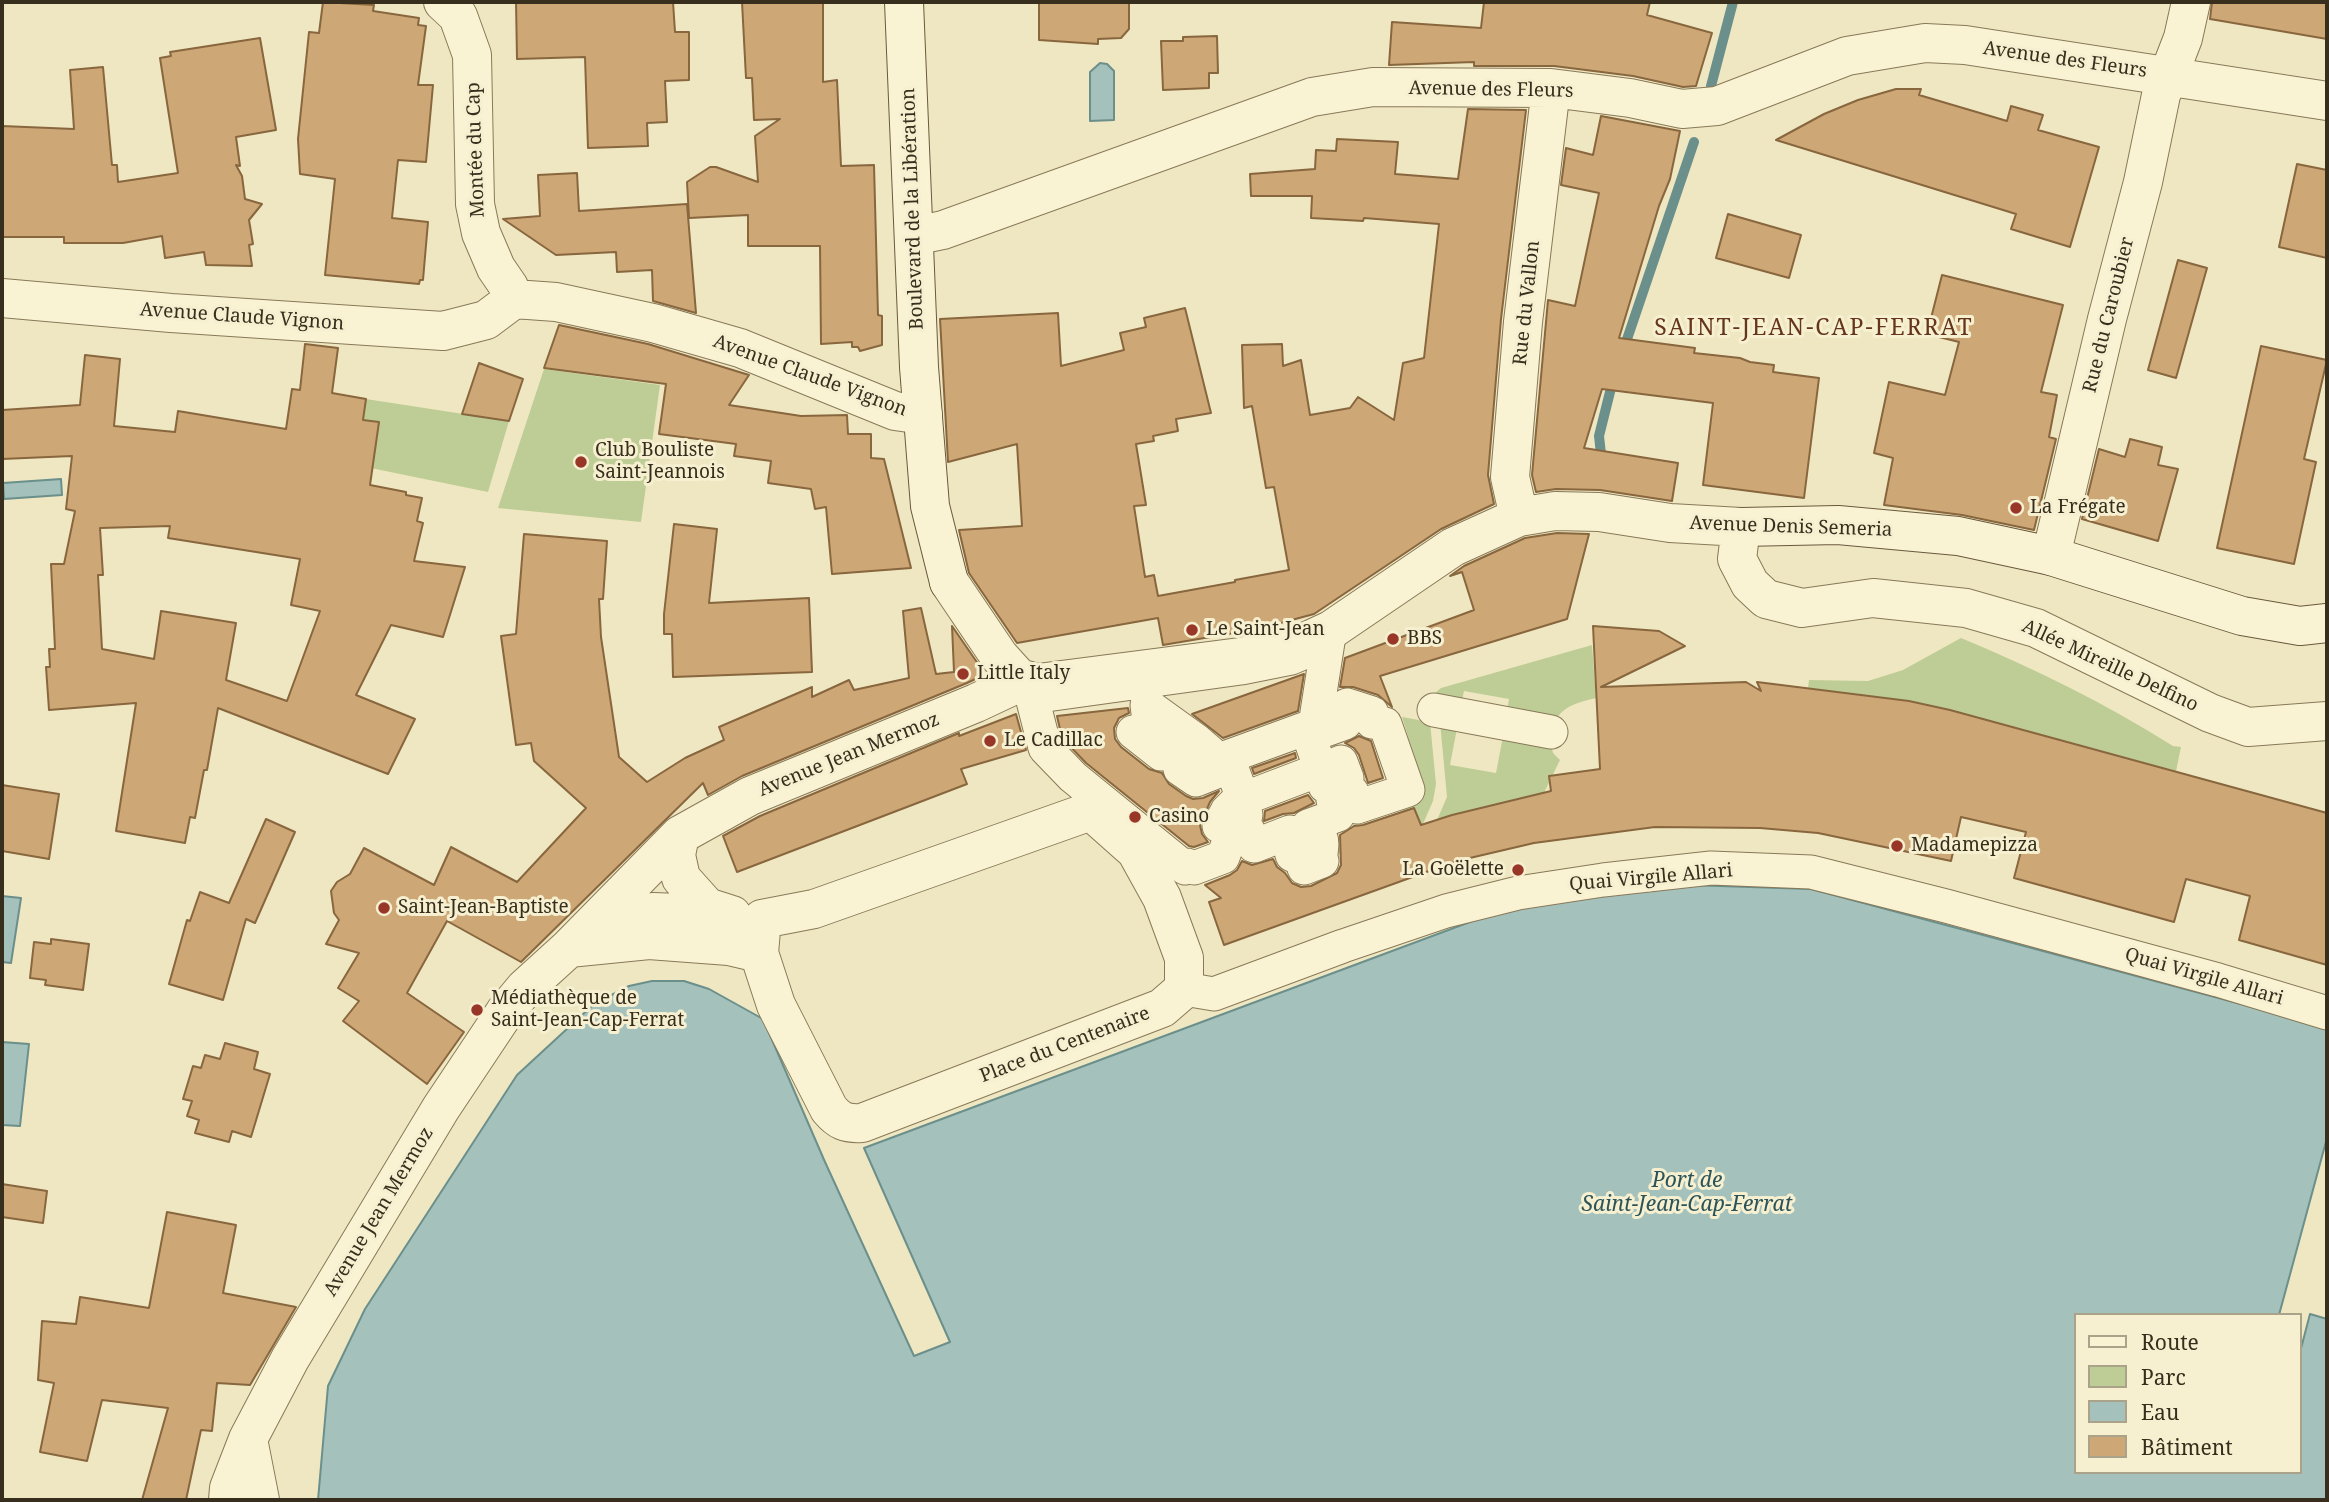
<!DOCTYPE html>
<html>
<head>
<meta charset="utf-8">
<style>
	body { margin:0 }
	#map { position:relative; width:2329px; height:1502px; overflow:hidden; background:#efe7c1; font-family:"Noto Serif",serif }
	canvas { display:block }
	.frame { position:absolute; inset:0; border:4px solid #382e1d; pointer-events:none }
	.legend { position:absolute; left:2074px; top:1313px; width:228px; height:161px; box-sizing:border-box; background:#f6f0d1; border:2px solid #aaa289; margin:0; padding:9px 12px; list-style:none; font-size:21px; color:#382e1d }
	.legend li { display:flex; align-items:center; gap:14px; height:35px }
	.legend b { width:35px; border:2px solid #aaa289 }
</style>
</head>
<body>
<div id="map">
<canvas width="2329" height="1502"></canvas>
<div class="frame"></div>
<ul class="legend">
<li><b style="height:9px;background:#f9f3d4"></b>Route</li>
<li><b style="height:19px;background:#becd95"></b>Parc</li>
<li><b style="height:19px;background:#a4c1bc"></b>Eau</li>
<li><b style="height:19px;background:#cda776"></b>Bâtiment</li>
</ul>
</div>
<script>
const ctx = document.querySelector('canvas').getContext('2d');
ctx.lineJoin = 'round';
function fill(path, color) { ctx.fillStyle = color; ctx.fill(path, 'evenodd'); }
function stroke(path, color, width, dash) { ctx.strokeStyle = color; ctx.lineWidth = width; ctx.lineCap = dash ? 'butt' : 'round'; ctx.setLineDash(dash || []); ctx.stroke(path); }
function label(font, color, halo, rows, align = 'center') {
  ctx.font = font + ' "Noto Serif",serif'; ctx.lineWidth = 6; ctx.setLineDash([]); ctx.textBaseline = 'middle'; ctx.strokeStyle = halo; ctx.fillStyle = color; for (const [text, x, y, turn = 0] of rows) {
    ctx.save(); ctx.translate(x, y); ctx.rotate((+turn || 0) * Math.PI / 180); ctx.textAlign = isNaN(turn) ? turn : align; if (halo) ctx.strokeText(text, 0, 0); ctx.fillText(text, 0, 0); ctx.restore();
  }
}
fill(new Path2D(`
	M544 369 660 385 641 522 498 508Z
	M366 399 509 421 488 492 356 465 376 446 379 423 363 420Z
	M1961 638C2036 669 2104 703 2173 746L2181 747 2176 771 1951 710 1909 701 1857 694 1818 714V689L1808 688 1809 680 1868 681 1903 670Z
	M1592 645 1596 698C1575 703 1563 706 1552 725L1506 717 1509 699 1464 691 1461 706 1433 700 1435 693 1441 688Z
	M1402 717 1430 722 1436 784 1433 801 1423 824 1334 856 1331 847 1405 820 1399 799 1424 790Z
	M1440 722 1458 723 1450 765 1496 773 1504 731 1550 740 1553 753 1560 760 1537 807 1452 815 1437 820 1447 797Z`), '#becd95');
const water = new Path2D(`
	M1100 63 1107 64 1114 71V120L1090 121V72Z
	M61 479 62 495 4 499 3 483Z
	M1658 884 1811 889 2327 1027V1138L2279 1315H2075V1472H2299V1356L2310 1314 2327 1319V1500H318L328 1386 365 1309 517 1075 594 1004 629 986 652 981H684L709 989 763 1019 825 1162 914 1356 950 1342 864 1148 1502 910Z
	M2 896 21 898 11 963 2 962Z
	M2 1042 29 1044 20 1126 2 1125Z`);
fill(water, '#a4c1bc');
stroke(water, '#6b8f8b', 2);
stroke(new Path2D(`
	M1711 86 1733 2
	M1623 351 1694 142
	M1602 463 1599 436 1614 376`), '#6b8f8b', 10);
const building = new Path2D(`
	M323 2 374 5 373 11 419 18 418 25 426 26 418 85H433L426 162 398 160 392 218 428 222 423 280H420L419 284 325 275 335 179 300 174 298 139 309 32 319 33Z
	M516 2H673L675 32H689V80L665 81 667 122 647 123 648 146 588 148 585 57 517 59Z
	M742 2H823V82L837 80 841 166 874 165 878 315 882 316V345L860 351 858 347H852V342L821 344 820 246H748V215L689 218 687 182 710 167H716L758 182 755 136 780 119 754 120 752 78H746Z
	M1039 2H1129V29L1121 38 1098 39V44L1039 40Z
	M1484 2H1650L1647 15 1712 33 1696 86 1683 87 1633 76 1554 66H1474V62L1389 65 1392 22 1481 28Z
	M2212 2H2327V39L2210 19Z
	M1217 36 1218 73H1209V88L1163 90 1161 41H1183V37Z
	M260 38 276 130 236 137 240 166 236 165 242 176 245 199 262 204 249 220 253 244 249 245 252 266 206 265 204 252 165 258 162 236 123 243H64V237H2V126L74 129 70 70 103 67 112 165H117L118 182 178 173 160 58 171 56 170 52Z
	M1896 89H1921L1919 95 2007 121 2011 106 2043 115 2038 130 2099 147 2070 247 2011 229 2016 214 1776 140 1824 114 1858 100Z
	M1468 109 1526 110 1501 319 1488 475 1494 504 1441 529 1314 614 1273 625 1233 630 1234 633 1163 645 1158 618 1017 643 969 573 959 530 1022 526 1017 444 948 462 940 319 1058 313 1061 366 1124 350 1120 333 1146 327 1144 318 1185 308 1211 413 1176 419 1178 431 1153 436 1154 441 1136 444 1146 505 1134 506 1145 577 1154 575 1158 596 1235 582V580L1289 570 1274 487 1266 488 1252 406 1244 408 1242 345 1282 344 1283 366 1301 360 1310 415 1350 408 1358 397 1394 420 1403 363 1424 358 1439 224 1364 218 1363 221 1311 218 1312 196H1251L1250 174 1315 169 1316 150 1336 151 1337 139 1398 142 1395 174 1458 179Z
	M1601 116 1680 131 1670 179 1659 206 1619 338 1695 348 1694 353 1740 358 1750 362 1774 365 1773 372 1819 378 1804 498 1703 485 1713 403 1602 389 1584 448 1678 463 1672 501 1600 490 1556 489 1536 492 1532 475 1548 300 1575 306 1599 193 1561 185 1566 148 1593 155Z
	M2297 164 2327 170V258L2279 247Z
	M577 173 579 211 687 204 696 313 653 301 652 270 617 272 616 252 556 255 503 219 540 216 538 175Z
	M1728 214 1801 235 1789 278 1716 258Z
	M2178 260 2207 268 2176 378 2148 370Z
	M1942 275 2063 305 2041 392 2057 395 2049 437 2056 439 2034 530 1962 515 1884 505 1893 458 1874 453 1889 382 1945 395 1959 342 1927 334Z
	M559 325 648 344 749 375 729 405 801 416 847 415 848 434H871V458L884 459 911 568 832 574 826 507 815 509 811 489 768 483 771 461 734 456 736 444 659 434 666 384 544 368Z
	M305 344 338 348 332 393 366 399 363 420 379 422 370 485 406 492V495L422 498 417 521 423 523 414 561 465 567 443 637 391 625 356 695 415 719 388 774 218 708 207 770H204L195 818 190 817 185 843 116 831 136 703 49 710 46 667H50L49 649H55L51 564H64L75 511 66 509 72 456 2 459V410L80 405 85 355 120 359 114 426 175 432 178 411 286 429 292 389 300 390ZM170 526 168 538 300 559 291 605 320 611 287 701 226 680 236 623 161 611 154 659 102 649 98 575H103L100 528Z
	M2261 346 2327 360 2304 459 2316 462 2294 564 2217 548Z
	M479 363 523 379 509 421 462 414Z
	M2130 439 2162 447 2158 465 2178 469 2158 541 2082 519 2099 449 2125 457Z
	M674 524 717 529 709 603 809 598 812 672 673 677 672 634H664V614Z
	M1557 533 1589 534 1567 619 1380 676 1392 707 1378 695 1353 687H1340L1345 658 1474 610 1462 572 1450 576 1464 566 1525 538Z
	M524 534 607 541 603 599H599L601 637 619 757 647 782 685 758 724 740 719 727 812 687V697L849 680 854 690 909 678 903 611 921 608 936 674 954 672 952 626 983 671 982 676 967 683 742 776 708 795 703 783 521 962 447 921 407 993 464 1032 427 1084 343 1021 359 1001 338 988 359 953 326 944 339 920 334 913 331 891 337 882 350 874 364 848 434 885 451 847 517 882 586 808 534 761 531 743 516 745 501 636 516 634Z
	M1593 626 1659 631 1685 646 1601 687 1746 682 1761 691 1757 682 1909 701 1950 710 2327 813V965L2239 940 2250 896 2186 879 2174 922 2014 878 2026 832 1961 817 1951 861 1818 833 1760 828 1655 827 1534 843 1457 861 1224 945 1209 902 1221 898 1205 885 1230 875 1237 870 1242 861 1252 865 1273 859 1277 867 1285 873 1292 883 1301 887 1311 886 1337 873 1341 865 1340 835 1354 826 1363 825 1414 808 1421 825 1452 815 1551 791 1549 776 1600 769Z
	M1304 674 1298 711 1223 738 1192 714Z
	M1128 708 1129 713 1119 718 1114 728 1115 739 1121 747 1149 769 1162 773 1169 784 1186 796 1193 799 1203 798 1219 791 1210 802 1200 825 1202 834 1208 842 1194 847 1189 846 1086 763 1062 738 1057 716Z
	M1016 714 1026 750 961 769 967 784 737 872 723 836 760 816 959 733V736Z
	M1359 736 1371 741 1383 778 1368 783 1359 755 1354 748 1345 743Z
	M1295 753 1296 758 1254 774 1252 768Z
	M2 785 59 794 49 859 2 851Z
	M1308 795 1314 803 1294 813 1283 814 1264 821 1265 811Z
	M266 819 295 832 255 923 246 919 223 1000 169 984 187 920 190 921 200 892 229 903Z
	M51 939 89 944 83 990 45 985 46 980 30 978 34 942 51 944Z
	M225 1043 258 1052 254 1069 270 1074 251 1137 232 1131 229 1142 195 1133 199 1120 187 1116 192 1101 183 1099 193 1066 201 1068 205 1055 220 1059Z
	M2 1184 47 1191 43 1223 2 1217Z
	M167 1212 236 1225 223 1293 296 1307 250 1385 217 1383 212 1431 201 1430 186 1500H142L168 1408 102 1400 87 1461 40 1452 54 1383 38 1380 42 1321 76 1324 80 1297 149 1308Z`);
fill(building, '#cda776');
stroke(building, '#88663e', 2);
const pedestrian = new Path2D(`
	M1328 642 1315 725 1219 760 1197 741 1147 705 1150 729 1133 732 1161 754 1168 747 1186 761 1180 769 1196 780 1231 766 1242 796 1227 811 1219 826 1246 815 1243 799 1319 770 1325 786 1347 778 1341 762 1321 770 1309 736 1345 723 1347 705 1372 713V722L1385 724 1408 790 1357 807 1352 792 1333 800 1338 815 1308 826C1312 830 1318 834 1321 838 1324 845 1319 853 1322 861L1304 868 1301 859 1292 855C1289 847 1293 840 1290 832L1254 846 1248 830 1230 838 1223 857 1194 868 1187 865 1185 868 1073 777 1045 748 1032 697 1241 668 1291 658Z
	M1434 710 1551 732
	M1184 989 1214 994 1343 946 1446 911 1518 893 1603 880 1711 868 1811 872 1946 906 2218 980 2327 1013`);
const minor = new Path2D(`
	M443 2 458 16 472 55 475 204 481 233 496 268 509 287 514 299
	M914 236 943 230 1312 97 1373 87 1551 88 1630 98 1682 109 1717 106 1847 56 1925 43 1965 45 2327 101
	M2 298 171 313 443 331 486 320 514 299 556 302 653 323 740 348 895 411 923 415
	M1519 517 1510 477 1523 322 1551 88
	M2051 556 2107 319 2143 182 2161 95 2183 38 2191 2
	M949 582 999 656 1019 678 1038 683 1240 657 1303 643 1331 630 1453 547 1519 517 1555 511 1599 512 1670 523 1741 527 1737 559 1750 584 1766 599 1802 608 1873 598 1966 608 2036 628 2210 713 2248 727 2327 721
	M680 835 676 855 681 878 707 907 729 914
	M603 932 628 920 653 912 732 915
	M569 948 649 940 729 946 759 953 776 1005 829 1109C839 1121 846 1124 862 1123L1162 1008 1184 989V958L1162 898 1136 851 1091 811 814 909 762 919 759 953
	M248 1439 260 1500
	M228 1500 229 1488 248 1439 290 1359 441 1108 505 1012 525 988 569 948 680 835 750 796 976 703 1010 687 1019 678`);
const secondary = new Path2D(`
	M904 2 919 367 930 506 949 582
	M1741 527 1838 525 1958 536 2051 556 2242 616 2300 626 2327 623`);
stroke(pedestrian, '#887958', 35);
stroke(minor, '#887958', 40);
stroke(secondary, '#6a593c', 40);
stroke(pedestrian, '#f9f3d4', 33);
stroke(minor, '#f9f3d4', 38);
stroke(secondary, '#f9f3d4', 38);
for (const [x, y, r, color] of [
	[581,462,7,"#983727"],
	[2016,508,7,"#983727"],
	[1192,630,7,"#983727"],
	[1393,639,7,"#983727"],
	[963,674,7,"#983727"],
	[990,741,7,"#983727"],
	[1135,817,7,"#983727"],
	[1897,846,7,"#983727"],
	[1518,870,7,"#983727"],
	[384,908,7,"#983727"],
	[477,1010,7,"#983727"]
]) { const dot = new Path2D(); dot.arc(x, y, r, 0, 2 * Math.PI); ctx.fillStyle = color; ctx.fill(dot); stroke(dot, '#f6f0d1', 2.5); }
label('19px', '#382e1d', '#f6f0d1', [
	["Avenue des Fleurs",2065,60,8],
	["Avenue des Fleurs",1491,90,1],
	["Montée du Cap",476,150,-92],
	["Boulevard de la Libération",913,209,-92],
	["Rue du Vallon",1527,303,-84],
	["Rue du Caroubier",2109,315,-76],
	["Avenue Claude Vignon",242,317,4],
	["Avenue Claude Vignon",810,376,20],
	["Avenue Denis Semeria",1791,527,2],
	["Allée Mireille Delfino",2110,666,25],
	["Avenue Jean Mermoz",849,755,-22],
	["Quai Virgile Allari",1651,878,-5],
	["Quai Virgile Allari",2204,977,16],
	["Place du Centenaire",1065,1045,-21],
	["Avenue Jean Mermoz",379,1212,-59]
]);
label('19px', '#382e1d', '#f6f0d1', [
	["Club Bouliste",595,451],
	["Saint-Jeannois",595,473],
	["La Frégate",2030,508],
	["Le Saint-Jean",1206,630],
	["BBS",1407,639],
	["Little Italy",977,674],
	["Le Cadillac",1004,741],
	["Casino",1149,817],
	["Madamepizza",1911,846],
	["La Goëlette",1504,870,"right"],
	["Saint-Jean-Baptiste",398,908],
	["Médiathèque de",491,999],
	["Saint-Jean-Cap-Ferrat",491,1021]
], 'left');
label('italic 21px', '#2c5458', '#f6f0d1', [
	["Port de",1687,1181],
	["Saint-Jean-Cap-Ferrat",1687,1205]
]);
ctx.letterSpacing = '2px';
label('23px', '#65351c', '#f6f0d1', [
	["SAINT-JEAN-CAP-FERRAT",1814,328]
]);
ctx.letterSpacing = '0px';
</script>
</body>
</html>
